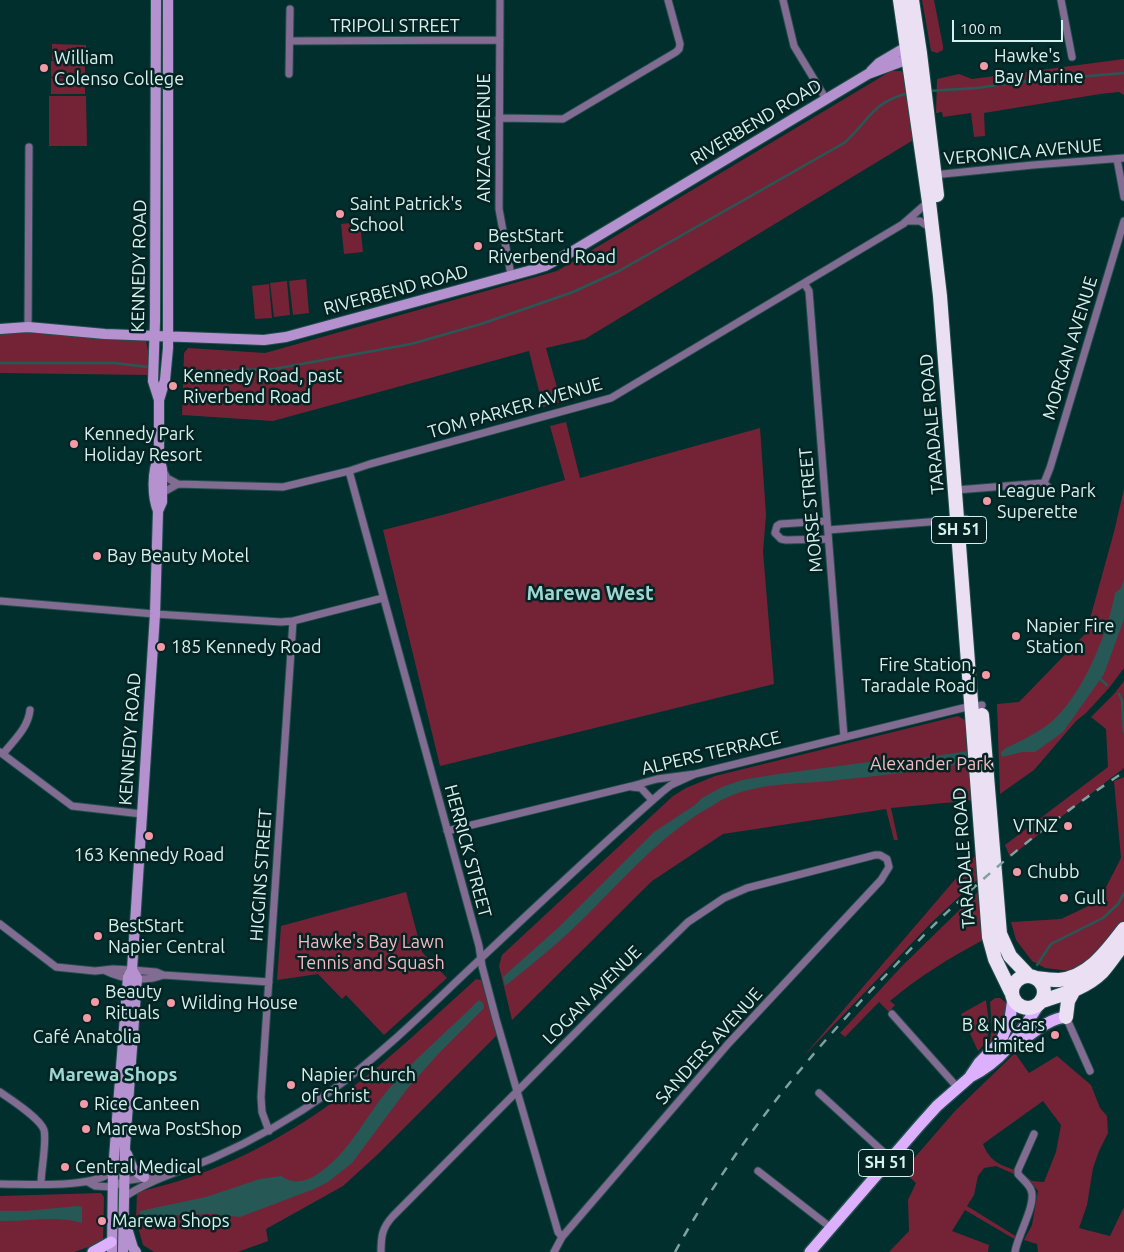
<!DOCTYPE html>
<html>
<head>
<meta charset="utf-8">
<style>
	body { margin:0 }
	#map { position:relative; width:1124px; height:1252px; overflow:hidden; background:#002f2d; font-family:Ubuntu,sans-serif }
	canvas { display:block }
	.scale { position:absolute; left:952px; top:20px; width:111px; height:22px; box-sizing:border-box; border:2px solid #d5f2ef; border-top:0; padding-left:6px; font-size:15px; line-height:18px; white-space:nowrap; color:#d5f2ef; -webkit-text-stroke:4px #042322; paint-order:stroke }
</style>
</head>
<body>
<div id="map">
<canvas width="1124" height="1252"></canvas>
<div class="scale">100 m</div>
</div>
<script>
const ctx = document.querySelector('canvas').getContext('2d');
ctx.lineJoin = 'round';
function fill(path, color) { ctx.fillStyle = color; ctx.fill(path, 'evenodd'); }
function stroke(path, color, width, dash) { ctx.strokeStyle = color; ctx.lineWidth = width; ctx.lineCap = dash ? 'butt' : 'round'; ctx.setLineDash(dash || []); ctx.stroke(path); }
function label(font, color, halo, rows, align = 'center') {
  ctx.font = font + ' Ubuntu,sans-serif'; ctx.lineWidth = 5; ctx.setLineDash([]); ctx.textBaseline = 'middle'; ctx.strokeStyle = halo; ctx.fillStyle = color; for (const [text, x, y, turn = 0] of rows) {
    ctx.save(); ctx.translate(x, y); ctx.rotate((+turn || 0) * Math.PI / 180); ctx.textAlign = isNaN(turn) ? turn : align; if (halo) ctx.strokeText(text, 0, 0); ctx.fillText(text, 0, 0); ctx.restore();
  }
}
fill(new Path2D(`
	M922 0H934L943 46V50L937 53 931 51Z
	M52 44 86 45V60H52Z
	M1124 59V95L1119 92 1100 94 984 113 985 136 974 137 971 113 943 117 942 112 936 113 937 79 959 74 972 79Z
	M51 61H85V77H51Z
	M891 71H901L907 75 915 139 585 339 546 348 561 402 543 407 529 351 273 421 182 415 184 353 188 348 265 353 557 271Z
	M51 78 85 79V94H51Z
	M49 96H86L87 146H49Z
	M360 222 363 252 344 254 341 224Z
	M306 279 309 313 293 315 289 281Z
	M287 281 290 315 274 317 270 283Z
	M269 284 272 318 255 319 252 286Z
	M0 333H34L146 341 148 351 149 375 0 373Z
	M566 422 580 478 760 428 766 515 763 552 774 684 440 766 383 530 446 514 565 480 550 426Z
	M1124 489V668L1109 688 1086 713 1076 721 1034 770 1000 794 997 704 1019 702 1086 633 1114 532Z
	M1124 681V768L1010 857 1005 845 1108 767 1106 729 1091 717 1114 694Z
	M958 716 968 722 976 800 891 808 898 840H894L886 809 723 834 652 881 512 1020 499 966 502 955 673 796 686 788 715 776Z
	M1124 777V921L1100 952 1088 962 1070 971 1045 968 1032 961 1016 940 1011 922 1061 919 1099 901 1121 858 1114 781Z
	M976 855 977 880 931 923 803 1057Z
	M983 887V940C950 958 919 976 890 1001L895 1005 889 1012 879 1002 845 1037 840 1033 903 965Z
	M406 892 422 952 447 978 384 1035 346 995 342 999 318 974 277 980 281 926Z
	M476 979 481 980 497 1035 377 1155 343 1186 266 1229 268 1241 238 1252H154L143 1245 136 1220 137 1192C212 1176 284 1140 345 1093 391 1058 433 1018 476 979Z
	M995 998H1000L1005 1002C1008 1018 1000 1035 989 1046L992 1029 990 1002Z
	M986 1000C988 1018 994 1038 978 1051L961 1014Z
	M1015 1053 1029 1073 1057 1056 1091 1085 1100 1108 1107 1116 1108 1133 1099 1151 1093 1168 1087 1205 1079 1228 1110 1236 1124 1207V1252H1038L1037 1244 1024 1240 1032 1225 1038 1191 1027 1177 1032 1181 1044 1182 1056 1152 1061 1125 1043 1101 983 1144C989 1160 999 1165 1015 1170L1014 1174 996 1166 984 1168 978 1176 974 1195 967 1206 1017 1237 1016 1240 965 1210 952 1231 989 1245 988 1252H889L909 1231 908 1200 916 1183 903 1171 955 1111Z
	M101 1193 104 1197 103 1242 74 1252H0V1196Z`), '#742336');
fill(new Path2D(`
	M1124 579V619L1104 674 1063 732 1035 752H1022L1002 757 1001 752 1006 748C1021 741 1037 733 1050 723 1082 697 1108 633 1115 593L1121 588Z
	M968 751 971 754 969 762C923 771 876 776 830 781 796 784 758 783 726 798 718 801 711 807 703 811 658 839 625 877 588 914 562 940 534 963 505 986L503 977 559 927 654 832 695 805 702 798 722 787 742 780 778 774 892 759H915Z
	M479 1000 483 1003 484 1008 439 1053 407 1089 352 1163 328 1182 314 1189 240 1217 212 1214 176 1215 140 1220V1211L206 1197 260 1179 281 1176C293 1184 304 1183 316 1175 348 1155 364 1119 387 1091 415 1058 449 1030 479 1000Z
	M78 1206 82 1207V1223C56 1215 27 1222 0 1221V1211H25Z`), '#265956');
stroke(new Path2D(`
	M928 91 977 88 1018 82 1124 73
	M0 363H114L148 367
	M183 370 204 371 274 369 411 344 481 324 573 292 619 271 844 143C870 120 871 103 908 93
	M1099 678 1107 685
	M1119 694 1122 700 1124 732
	M1037 965 1051 944 1103 918 1118 904 1124 893`), '#265956', 2.5);
const street = new Path2D(`
	M500 0 499 209 511 275
	M783 0 794 46 826 99
	M1061 0 1072 57
	M290 41 500 40
	M289 74 290 9
	M499 118 563 119 676 52 679 49 680 44 668 0
	M1117 159 1124 197
	M933 175 1033 165 1124 158
	M908 221H920L932 229
	M804 283 809 291 844 737
	M28 327 29 147
	M163 470 167 478 178 484
	M349 471 479 946 482 966 496 1019 558 1232 562 1237
	M1044 483 1053 491
	M956 490 1044 483 1050 468 1124 221
	M162 493 178 484 283 487 349 471 370 464 611 398 903 224 928 202
	M827 521 780 524 777 526 775 533 781 539 786 540 828 539
	M828 530 966 519
	M0 601 155 614 281 622 293 621 383 598
	M0 752 72 806 142 814
	M3 754C14 740 28 728 30 710
	M632 787 641 788 652 800
	M447 831 632 786 657 779 695 774 967 707 982 705
	M0 924 56 967 95 971 113 969 132 970 156 972 163 975 269 982
	M106 971C122 979 146 982 163 975
	M892 1014 958 1088
	M1066 1017 1090 1071
	M0 1092C10 1099 40 1118 44 1130 47 1141 41 1170 41 1184
	M819 1093 890 1158
	M269 1131 262 1112 261 1097 293 621
	M758 1171 830 1227
	M88 1182 95 1186 112 1187 124 1181 163 1175
	M0 1184C29 1184 92 1189 113 1171
	M123 1198C150 1179 183 1171 213 1158 254 1140 294 1117 331 1091 377 1058 418 1018 459 979 526 916 593 852 662 792L671 785 695 774
	M381 1252C381 1236 382 1228 393 1216L608 1000 688 922 724 898 747 888 875 855H880L887 859 889 867 881 880 728 1044 562 1237 554 1252
	M1015 1252C1017 1236 1037 1204 1031 1190 1029 1184 1022 1179 1018 1174V1170L1034 1134`);
const secondary = new Path2D(`
	M156 0 155 321 153 381 159 400
	M871 71 879 63 901 50 908 54H912
	M0 329 28 327 105 334 264 340 286 337 532 270 545 266 573 251 868 74 903 61 908 54
	M158 511 162 502V469L159 456V400L165 380 168 348V0
	M127 1154 133 1169 144 1177
	M126 1225 133 1248 136 1252
	M112 1252 113 1171 128 977 132 970 155 614 158 511C152 496 152 471 159 456
	M123 1252 125 1146 137 978 132 970`);
const primary = new Path2D(`
	M1011 1047C1029 1038 1045 1019 1066 1017
	M970 1077C1003 1061 1019 1035 1038 1006
	M93 1252 111 1242
	M810 1252 919 1126 937 1106 969 1078 979 1063 1001 1041 1010 1019 1013 998`);
const highway = new Path2D(`
	M900 0 929 202 940 296 989 937 995 959 1011 992
	M912 0 920 53 937 195
	M982 715 1000 934 1010 956 1029 976
	M1012 992a16 16 0 1 1 32 0a16 16 0 1 1-32 0Z
	M1035 978C1043 979 1051 980 1059 980 1089 977 1107 951 1124 929
	M1042 1001C1063 994 1086 988 1102 972 1110 963 1116 953 1124 944
	M1066 1017 1068 1001 1074 990`);
stroke(street, '#224e4c', 9);
stroke(secondary, '#224e4c', 12);
stroke(primary, '#224e4c', 14);
stroke(highway, '#224e4c', 16);
stroke(street, '#826c92', 7);
stroke(secondary, '#b592cf', 10);
stroke(primary, '#ddb0fe', 11);
stroke(highway, '#ebe0f3', 14);
stroke(new Path2D(`
	M675 1252C730 1152 801 1063 880 981 906 955 930 927 957 903 1009 854 1065 811 1124 772`), '#7ea29f', 2.5, [9, 9]);
for (const [x, y, r, color] of [
	[984,66,5,"#f39aa7"],
	[44,68,5,"#f39aa7"],
	[340,214,5,"#f39aa7"],
	[478,246,5,"#f39aa7"],
	[173,386,5,"#f39aa7"],
	[74,444,5,"#f39aa7"],
	[987,501,5,"#f39aa7"],
	[97,556,5,"#f39aa7"],
	[1016,636,5,"#f39aa7"],
	[161,647,5,"#f39aa7"],
	[986,675,5,"#f39aa7"],
	[1068,826,5,"#f39aa7"],
	[149,836,5,"#f39aa7"],
	[1017,872,5,"#f39aa7"],
	[1064,898,5,"#f39aa7"],
	[98,936,5,"#f39aa7"],
	[95,1002,5,"#f39aa7"],
	[171,1003,5,"#f39aa7"],
	[87,1018,5,"#f39aa7"],
	[1055,1035,5,"#f39aa7"],
	[291,1085,5,"#f39aa7"],
	[84,1104,5,"#f39aa7"],
	[86,1129,5,"#f39aa7"],
	[65,1167,5,"#f39aa7"],
	[102,1221,5,"#f39aa7"]
]) { const dot = new Path2D(); dot.arc(x, y, r, 0, 2 * Math.PI); ctx.fillStyle = color; ctx.fill(dot); stroke(dot, '#042322', 2); }
for (const [x, y, w] of [
	[959,530,55],
	[886,1163,55]
]) { const box = new Path2D(); box.roundRect(x - w / 2, y - 13.5, w, 27, 4); ctx.fillStyle = '#042322'; ctx.fill(box); stroke(box, '#d5f2ef', 1); }
label('bold 16px', '#d5f2ef', null, [
	["SH 51",959,530],
	["SH 51",886,1163]
]);
label('18px', '#d5f2ef', '#042322', [
	["TRIPOLI STREET",395,26],
	["RIVERBEND ROAD",756,122,-31],
	["ANZAC AVENUE",484,138,-90],
	["VERONICA AVENUE",1023,152,-5],
	["KENNEDY ROAD",139,266,-89],
	["RIVERBEND ROAD",396,290,-15],
	["MORGAN AVENUE",1070,348,-73],
	["TOM PARKER AVENUE",515,408,-16],
	["TARADALE ROAD",932,424,-95],
	["MORSE STREET",811,510,-95],
	["KENNEDY ROAD",130,739,-86],
	["ALPERS TERRACE",711,753,-13],
	["HERRICK STREET",468,851,75],
	["TARADALE ROAD",964,858,-94],
	["HIGGINS STREET",261,875,-86],
	["LOGAN AVENUE",592,995,-45],
	["SANDERS AVENUE",709,1046,-48]
]);
label('18px', '#d5f2ef', '#042322', [
	["Hawke's",994,56],
	["Bay Marine",994,77],
	["William",54,58],
	["Colenso College",54,79],
	["Saint Patrick's",350,204],
	["School",350,225],
	["BestStart",488,236],
	["Riverbend Road",488,257],
	["Kennedy Road, past",183,376],
	["Riverbend Road",183,397],
	["Kennedy Park",84,434],
	["Holiday Resort",84,455],
	["League Park",997,491],
	["Superette",997,512],
	["Bay Beauty Motel",107,556],
	["Napier Fire",1026,626],
	["Station",1026,647],
	["185 Kennedy Road",171,647],
	["Fire Station,",976,665,"right"],
	["Taradale Road",976,686,"right"],
	["VTNZ",1058,826,"right"],
	["163 Kennedy Road",149,855,"center"],
	["Chubb",1027,872],
	["Gull",1074,898],
	["BestStart",108,926],
	["Napier Central",108,947],
	["Beauty",105,992],
	["Rituals",105,1013],
	["Wilding House",181,1003],
	["B & N Cars",1045,1025,"right"],
	["Limited",1045,1046,"right"],
	["Café Anatolia",87,1037,"center"],
	["Napier Church",301,1075],
	["of Christ",301,1096],
	["Rice Canteen",94,1104],
	["Marewa PostShop",96,1129],
	["Central Medical",75,1167],
	["Marewa Shops",112,1221]
], 'left');
label('18px', '#f5bbc2', '#042322', [
	["Alexander Park",931,764],
	["Hawke's Bay Lawn",371,942],
	["Tennis and Squash",371,963]
]);
label('bold 19px', '#9dd7d3', '#042322', [
	["Marewa Shops",113,1075]
]);
label('bold 20px', '#9dd7d3', '#042322', [
	["Marewa West",590,593]
]);
</script>
</body>
</html>
